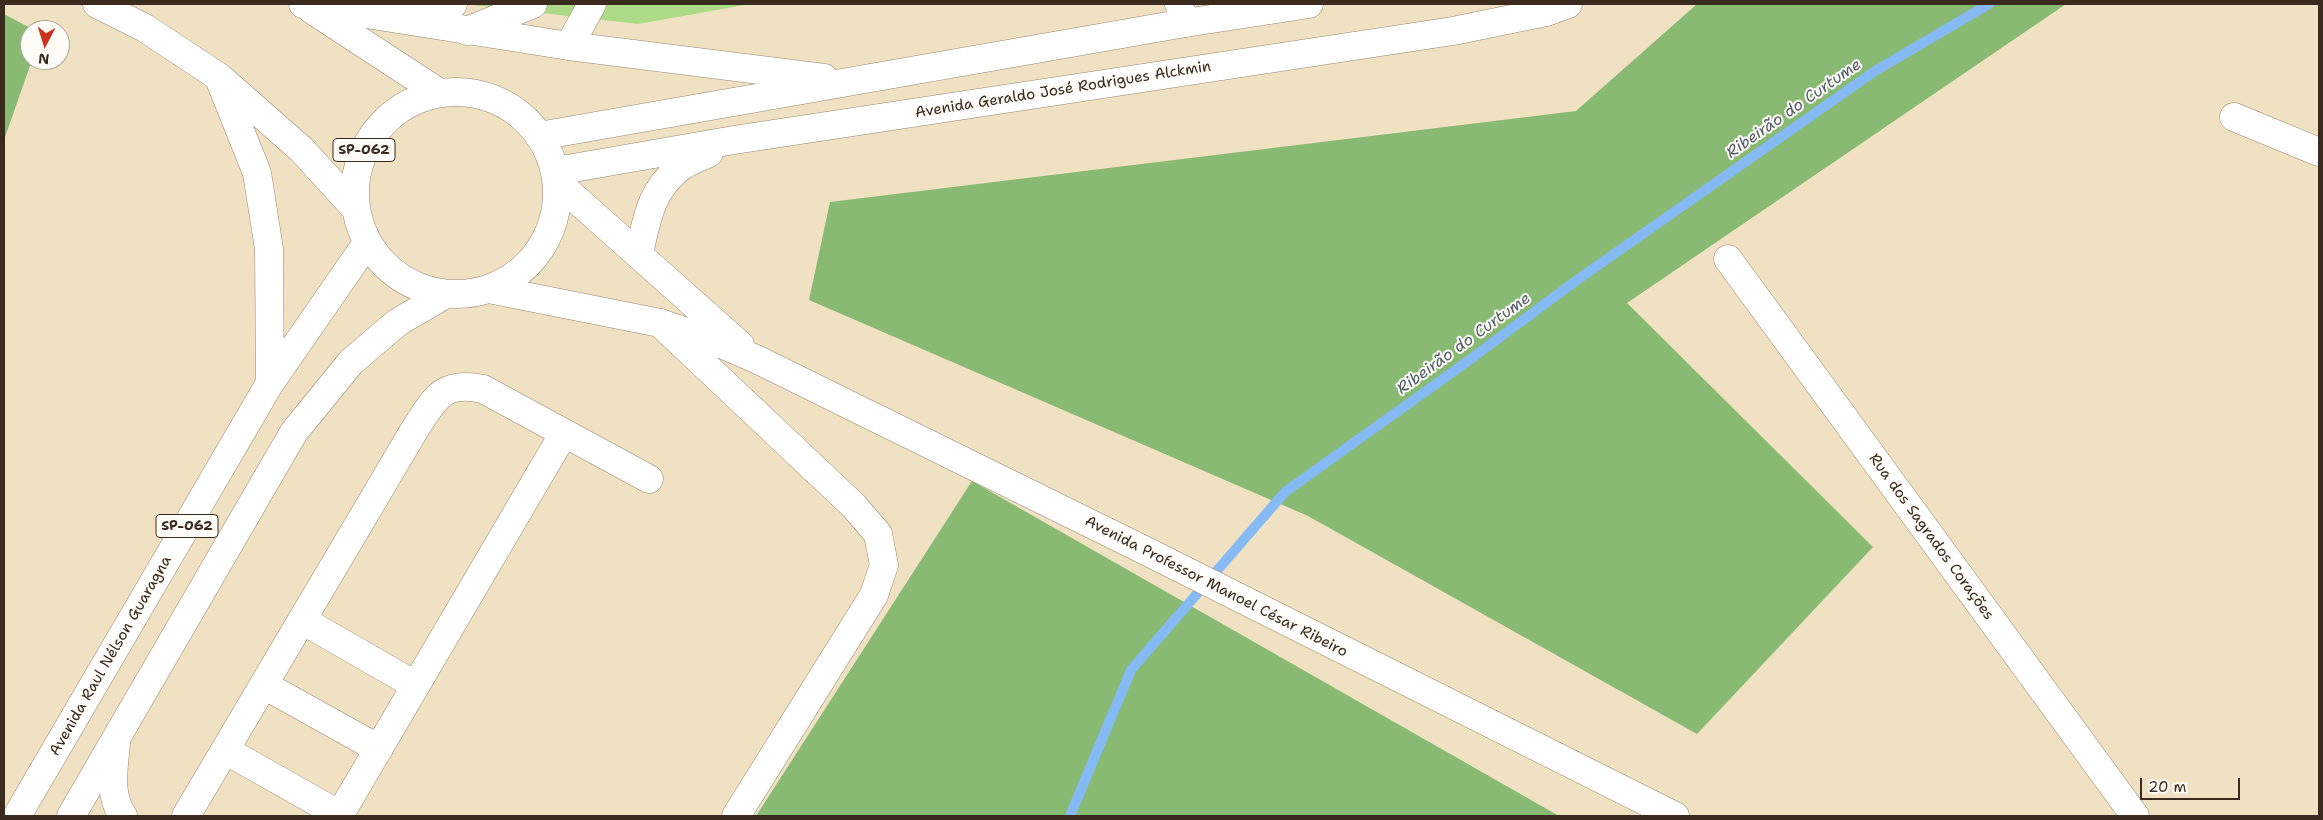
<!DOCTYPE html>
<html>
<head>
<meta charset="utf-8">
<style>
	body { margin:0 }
	#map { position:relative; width:2323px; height:820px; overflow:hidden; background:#f0e1c3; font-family:"Shantell Sans",sans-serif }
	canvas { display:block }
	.frame { position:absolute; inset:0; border:5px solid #3b2a1e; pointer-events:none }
	.north { position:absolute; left:20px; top:20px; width:50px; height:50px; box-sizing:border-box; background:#fdfcf7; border:1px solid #afa8a0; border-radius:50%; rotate:185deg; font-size:14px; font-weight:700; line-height:20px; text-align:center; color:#3b2a1e }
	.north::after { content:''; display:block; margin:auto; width:18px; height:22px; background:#c8321e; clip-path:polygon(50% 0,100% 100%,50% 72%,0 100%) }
	.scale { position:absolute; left:2140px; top:778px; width:100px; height:22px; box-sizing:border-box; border:2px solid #3b2a1e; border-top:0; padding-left:6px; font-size:15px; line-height:18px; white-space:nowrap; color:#3b2a1e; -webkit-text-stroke:4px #fdfcf7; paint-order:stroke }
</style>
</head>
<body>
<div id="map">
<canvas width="2323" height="820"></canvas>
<div class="frame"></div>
<div class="north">N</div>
<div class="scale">20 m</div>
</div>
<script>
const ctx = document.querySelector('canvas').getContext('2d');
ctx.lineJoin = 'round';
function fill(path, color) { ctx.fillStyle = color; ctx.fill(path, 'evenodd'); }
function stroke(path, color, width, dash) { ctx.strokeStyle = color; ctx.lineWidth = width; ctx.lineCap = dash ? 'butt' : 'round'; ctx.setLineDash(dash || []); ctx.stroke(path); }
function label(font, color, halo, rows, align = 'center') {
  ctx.font = font + ' "Shantell Sans",sans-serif'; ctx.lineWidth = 4; ctx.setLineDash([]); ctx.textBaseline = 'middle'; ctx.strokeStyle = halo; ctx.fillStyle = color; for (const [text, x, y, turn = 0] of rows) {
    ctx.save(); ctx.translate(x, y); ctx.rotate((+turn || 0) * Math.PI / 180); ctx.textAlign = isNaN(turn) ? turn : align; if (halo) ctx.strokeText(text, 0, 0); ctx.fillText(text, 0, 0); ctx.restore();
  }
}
fill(new Path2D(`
	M464 4H750L638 24Z`), '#acda87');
fill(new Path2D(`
	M1697 4H2066L1627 303 1873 547 1697 734 1308 516 809 300 830 202 1576 111Z
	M4 14 34 30H30V60H32L4 140Z
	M972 481 1559 816H756Z`), '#89ba74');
stroke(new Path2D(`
	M1070 816 1131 670 1285 492 1468 361 1577 280 1875 71 1989 4`), '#86baf4', 10);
const minor = new Path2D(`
	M1179 4 1185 23
	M467 31 533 4
	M569 46 592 4
	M2234 117 2319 152
	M1728 259 2135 816
	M660 323 854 506 878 534 884 565 874 595 736 816
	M302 620 415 685
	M264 685 379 749
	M225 750 340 815
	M186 816 415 429C435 399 442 380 483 389L649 479
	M339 816 564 433`);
const major = new Path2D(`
	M97 4 145 28 219 77 301 149 355 208
	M303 4 569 46 824 78
	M311 9 438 92
	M402 9 423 10 453 4
	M221 83 257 173 269 249 270 383
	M355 193a101 101 0 1 1 202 0a101 101 0 1 1-202 0Z
	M539 136 1185 23 1309 4
	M556 171 734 140 1453 31 1546 12 1568 4
	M558 183 740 345
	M639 253C647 220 650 192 678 169 686 162 699 158 709 153
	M489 289 660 323 714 341 756 359 1144 550 1675 816
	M116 743C114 768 108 794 123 816
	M17 816 270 383 367 243
	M71 816 294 432 351 362 398 322 446 294`);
stroke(minor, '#968670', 29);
stroke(major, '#968670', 29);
stroke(minor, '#fff', 28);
stroke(major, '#fff', 28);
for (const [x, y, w] of [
	[364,150,62],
	[187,526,62]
]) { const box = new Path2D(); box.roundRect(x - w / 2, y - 11.5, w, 23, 4); ctx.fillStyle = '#fdfcf7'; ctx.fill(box); stroke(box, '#3b2a1e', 1); }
label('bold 14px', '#3b2a1e', null, [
	["SP-062",364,150],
	["SP-062",187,526]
]);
label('15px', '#3b2a1e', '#fdfcf7', [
	["Avenida Geraldo José Rodrigues Alckmin",1063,90,-9],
	["Rua dos Sagrados Corações",1931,537,54],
	["Avenida Professor Manoel César Ribeiro",1216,587,27],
	["Avenida Raul Nélson Guaragna",111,656,-60]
]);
label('italic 16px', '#555c69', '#fdfcf7', [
	["Ribeirão do Curtume",1794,109,-35],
	["Ribeirão do Curtume",1464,344,-36]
]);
</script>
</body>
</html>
